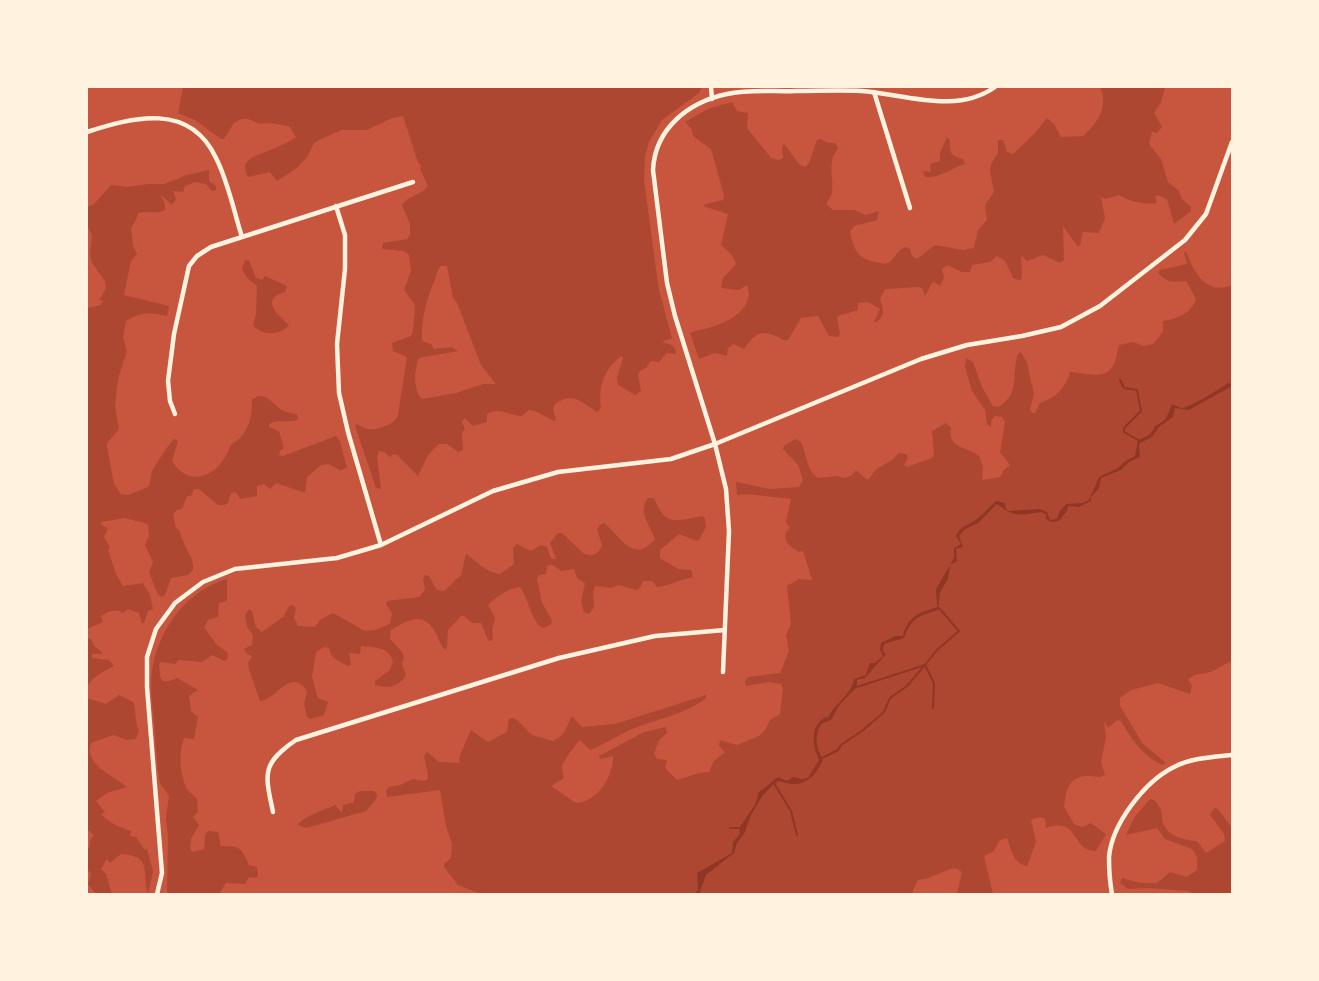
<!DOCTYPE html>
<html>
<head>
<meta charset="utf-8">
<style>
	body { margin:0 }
	#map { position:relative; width:1319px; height:981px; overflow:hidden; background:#c8553d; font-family:"Archivo Narrow",sans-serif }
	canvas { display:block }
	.frame { position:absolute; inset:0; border:88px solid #fff3e0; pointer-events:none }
</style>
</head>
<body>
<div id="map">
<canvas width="1319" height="981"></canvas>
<div class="frame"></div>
</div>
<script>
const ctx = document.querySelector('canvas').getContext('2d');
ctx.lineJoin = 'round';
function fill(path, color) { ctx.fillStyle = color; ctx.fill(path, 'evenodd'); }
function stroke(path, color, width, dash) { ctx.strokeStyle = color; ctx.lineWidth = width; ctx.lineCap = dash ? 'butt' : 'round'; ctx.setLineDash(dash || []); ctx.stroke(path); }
fill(new Path2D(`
	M183 87H702L699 93 662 120 649 142 645 156 644 180 655 262 659 290 672 338 662 342 672 345 676 350V354L667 353 659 362 651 361 646 368 641 370 638 374 641 391 635 395 618 385 617 378 623 358 622 356C604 368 598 387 601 408L597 412C581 403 575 391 555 404L553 409 556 420 554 421 535 411 529 410 522 416C510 416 499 406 487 414V422L473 426 465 418 462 422 465 429 462 433 463 450 458 452 447 444H439L428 455 418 476 397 455 394 454 390 457 384 452 379 451 377 457 381 489 376 488 355 426 357 424C365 429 370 431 379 428 403 422 397 413 401 395 403 383 405 370 407 357L393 351 392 343 411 336 413 331 415 305 404 290 411 271 409 255 404 251 382 249 383 243 407 239 410 235V224L402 205C408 195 421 196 428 186L420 169 421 165 418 163 403 116 392 118 367 130H342L319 140 314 143 307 157 298 167 277 181 270 172 248 177C238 158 257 156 268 151 277 147 288 143 296 137L289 126 270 123 260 124 248 119H242L234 123 224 139H221L195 120 178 113ZM441 266H447L453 298 457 303 481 365 496 384H483L456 393 422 399C413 390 414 370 419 358L458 351 452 347 434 349 431 344 422 341C421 317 426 302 435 279 437 274 437 270 441 266Z
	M1100 87H1165L1161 102 1154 113 1162 127 1157 133 1152 132 1149 144 1161 159 1168 182 1179 191 1182 199 1191 207V211L1174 224 1167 199 1158 195 1155 196 1157 203C1144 205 1131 202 1119 195L1105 199 1101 197 1105 218 1099 233 1083 232 1080 245 1078 247 1063 226 1064 260 1060 263 1043 255 1027 261 1021 255 1022 272 1021 280 1014 279 1005 261 997 256 990 262 972 265 970 272H962L947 265 942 269 944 278 940 286 934 282 932 283 925 296 922 288 919 287 885 289 880 299C883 308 886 316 876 322H874L880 309 868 302 858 303V310L838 316 837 319 840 334 838 337 829 336 818 316 801 318 788 340C778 340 786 341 778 337 760 328 754 335 744 349L733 344 728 348 727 356 715 353 699 359 690 333C696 330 702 330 708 328 728 323 756 308 747 285L739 290 721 288 723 278 736 264 732 255 721 245 728 214 703 206 706 204 723 200 724 195 711 149 694 137 691 128 685 122 708 109 732 102 737 111 748 113 747 128 771 158 779 160 783 158 782 147 784 144 799 164 805 167 809 163 817 140 821 139 828 143H835L838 148C838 149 833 156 833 157 828 171 838 191 827 202V205L833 210H855L865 215 879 211 877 220 854 226 850 232C856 258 860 259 885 264 896 261 895 250 906 247L910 249 912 256 917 259 935 245 963 250 974 248 978 230 987 220 985 205 994 192 990 171 991 164 998 153V140H1003L1007 152 1013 154 1035 133 1047 118 1054 124 1061 137 1083 136C1097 124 1109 107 1100 87Z
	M947 137 950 140C949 153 951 156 963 159L965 164C952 168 938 179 925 177L923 171 931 172 930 164 940 161V153Z
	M209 170V181L216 186V190L212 191 206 184 195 182 185 186 183 192 173 191 176 199 172 205 160 194 165 204V210C156 215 147 210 138 213L136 220 131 228 133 246 137 254 131 261 124 295 169 306 167 316C151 312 140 312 126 321L123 338 127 351 118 379 115 406 119 429 107 443V446L114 484 121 494 128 495 148 487C151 482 150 478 152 472 153 468 171 441 174 439L178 441 172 461C190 490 219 475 229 449 230 444 235 442 239 439 250 428 252 415 252 400 264 389 272 404 282 410 287 413 291 413 297 414L298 418 297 420C286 423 279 419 269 424V427L279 431 284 448 280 451 279 455 283 456 336 436 340 441 347 468 340 470 328 464 321 465 307 477 305 493 276 483 270 489 264 484 257 486V496L240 499 236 492 231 493 228 503 224 505H218L199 489H194L191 496H187L182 509 177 510 173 514 176 528 180 531C182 546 195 556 193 570L188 575 171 578 165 595 161 597 157 593 149 572 153 562 145 545 149 535 148 524 125 518 101 522V524L108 529 104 537 110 547 108 550 116 574 123 586 143 583 150 595 153 609 148 611 144 623H142L139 613 128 609 123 613C116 608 108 611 101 616L103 622 87 629V308L101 305 103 301 99 300 106 288 105 281 92 263 90 254 92 235 87 225V207L94 204 111 185 128 187 148 184H164L187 175Z
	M1186 251C1193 272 1207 296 1232 285V661C1224 664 1218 669 1210 672 1201 675 1195 672 1188 680L1192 685 1190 694 1158 683 1131 690 1120 698V706L1143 744 1166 763 1162 765C1142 755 1132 740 1121 721L1117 720 1108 728 1104 721 1106 737 1101 762 1105 775C1098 779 1092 775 1085 776 1067 778 1066 793 1064 807L1074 824 1082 827 1091 823 1106 834 1096 851C1071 852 1080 816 1046 828L1045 819 1039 817 1031 820 1036 842 1027 866C1012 863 1012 850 1007 838L999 841 994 851 984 856 993 894H957L962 872 955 868C942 871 931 879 918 880L913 890V894H481L458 885 444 867V864L451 858 452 844 446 826 440 790 387 797 386 791 389 787 400 785 413 779 423 781 427 780 428 775 424 756 427 752 439 762 459 763 460 755 471 730 488 742 507 732 509 719 512 718 517 720 532 735 553 741C568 733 565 728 572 716L582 727 615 724 706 695V698C683 716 654 719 628 731 617 736 606 743 595 748L590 750 580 740C576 744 563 761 562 767 562 770 563 774 564 778L551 786 576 803C598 802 614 775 613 756L600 759 599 756 644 732 666 727 667 733 659 740 654 754 657 759 667 760 665 768 677 780C688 777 698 772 709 772L713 762 725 752 719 746 720 740 737 745 759 736 765 730 770 720 780 714 783 689 781 684 769 682 746 686 745 682 748 677 780 673 789 651 786 635 791 624 787 586 799 579 812 580 803 551 799 552C791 547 783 542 786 532L790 528 786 522 791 499 747 494 737 495 736 482 770 489 799 487 803 480 798 465 783 449 784 446 795 439 801 442C807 455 806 469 818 478L837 476 843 478 851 476 856 470 866 479H869L875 470 892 460 899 453 906 454 908 458 904 465 907 467 932 458 934 455 932 431 946 423 951 428C947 449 967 446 979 456L983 467 982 480 1000 477 1004 470 1010 465 1000 452 1005 422 1002 417 995 416 991 421V427L987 424 985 410 972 391 965 367 966 358 973 362 982 387 993 406 998 407C1021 394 1011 374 1018 354L1021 352 1027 363 1034 394 1030 409 1032 413H1035L1040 403C1056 398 1066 387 1070 372 1084 372 1106 382 1114 364 1117 358 1117 351 1119 345L1133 342 1144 346 1153 344 1163 332V321C1177 319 1192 313 1196 299L1186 281C1174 282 1165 283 1158 272L1160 270 1187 264 1184 253Z
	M249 260 256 278 262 280 265 276 287 286 285 292C259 299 278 315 289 325 280 336 261 336 253 325L256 314 257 286 247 278 242 269 245 261Z
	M648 498H654C665 527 676 521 702 516L705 518 706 527 699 540 697 541 679 534 660 550V558L678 569 691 570 693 577 690 578C679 580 668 586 657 587L652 581H643L640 588 636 590 619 585 611 588 595 586 593 593 594 607 589 614 584 612 581 602 585 583 577 578 574 569 561 571C556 568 553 563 547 566L546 574 539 575 537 579 542 603 552 620 551 625 542 628C531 620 529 600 520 587 508 588 496 597 488 605L495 618 492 630 493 639 491 641 488 640 481 623H472L464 616H461L448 630 447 647 445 650C440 645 439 639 436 633 423 610 408 620 391 630L390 639 402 652 404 658 402 664 406 675C399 687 388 689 375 685V681L390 670 393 661C388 646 375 648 361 646L360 654 349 653 351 665 348 666C339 661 331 659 329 648L324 647 316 652 312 677 318 698 328 702 324 715 310 719 307 717 304 704 307 691C290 666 276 701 260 701L249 670 248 663 252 656 247 654 244 649 252 645 253 635 247 627 245 615 249 609 252 611 256 627 262 632 283 617 289 606 293 605 296 608 294 618 298 626 315 627 321 619 333 613 365 631 375 630 390 624 392 613 386 604 387 601 419 597 425 590 423 578 425 575 429 576 437 590 444 591 461 575 466 554C478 561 482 571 500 574L514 564 513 548 517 544 531 551 541 545 547 547 551 559H556L550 543 558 533H562L584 554C592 557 599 554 602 545L597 529 600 525 604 523C619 534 633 566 655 539 650 525 637 512 648 498Z
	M227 579V601L219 603 218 617 208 620 204 627 217 645 228 653 227 660 224 661 212 655 202 662 179 660 175 664 161 662 159 664 160 677 163 681H169L177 678 198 690 189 696 191 711 198 717 194 739 184 738C178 756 180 771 186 788 188 792 194 795 197 799L198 812 193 817 199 825 191 839 190 849 193 852 204 849 205 835 208 831 218 832 221 846C240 847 240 845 249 865L257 867 258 876 256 878 249 877 245 884 226 883 219 894H169L167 892 168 838 166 818 169 796C167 792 163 789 161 785 157 775 156 746 155 735 154 718 151 701 151 684 152 638 182 592 227 579Z
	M87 638 91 639 94 646 102 652V654H92V658L109 660 114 666C104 671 94 676 87 686Z
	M119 695 133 702C137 712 134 721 139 730L136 739 127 740 113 735 91 743C83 765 115 776 127 787L107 793 96 801 105 812 101 814C109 823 119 827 131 831L130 836 136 837 145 850 147 849 153 871 148 894 147 892C143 869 151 856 121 854L110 863 107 859 101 869 106 874 112 894 95 893 88 884 91 874 87 869V851L90 846V840L94 835 87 829V698L106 704Z
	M360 791H374L377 794 376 799 366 811 306 828 298 825C302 817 326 809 335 805L342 813 343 805 354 802 355 794Z
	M1150 799 1154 800C1166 813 1159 816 1165 827 1169 836 1187 841 1197 841L1206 853 1225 841 1224 834 1210 815 1212 811 1215 808 1218 809 1232 828V894H1194L1188 891 1148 888 1128 889 1120 883 1122 878 1140 883H1157L1170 872 1187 877 1197 870V857L1192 849 1165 839 1157 828 1126 835 1134 818Z`), '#ae4732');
fill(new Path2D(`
	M1228 383 1232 384V386L1189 410 1175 408 1173 417 1159 427 1152 437 1140 443 1139 446 1140 457 1129 462 1121 470 1101 478 1099 488 1091 497V501L1079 507 1068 506 1067 511 1059 521 1051 522 1046 519V514L1041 512C1031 514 1015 517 1005 510 1003 508 1000 506 997 504L978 523 965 529 959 536 963 547 956 549 957 561 950 565 948 579 940 592 938 610C919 616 912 617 904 638L884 644 883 651 886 654 865 678 857 680V687L840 704 831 720 821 724C814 737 816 747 823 760 813 780 803 789 779 781L774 784 763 795 751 815 744 834 737 843 734 853 706 875 699 894H694L698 890 697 873 732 853 733 842 740 834 739 828 755 805 759 792 778 777 787 781 793 777 801 779 808 778 819 760C813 745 809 728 825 717L828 718C834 704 852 694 854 679L866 675 870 663H875L883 656 880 650 881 643 895 636H903C907 617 920 612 937 607L936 589 954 558V548L961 544 956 536C959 527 967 526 974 521 982 516 989 507 996 501L1005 503 1006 509 1008 511 1040 509 1047 512 1050 520 1057 519 1060 511 1066 504 1083 503 1089 500 1099 477 1118 468 1124 462 1135 456 1138 440C1147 436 1151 436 1155 426 1167 421 1168 414 1172 404 1175 405 1178 407 1181 408 1187 409 1222 388 1228 383Z`), '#8f3625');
stroke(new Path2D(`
	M1120 380 1124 388 1137 390 1141 411 1124 428V432L1138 440
	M857 687 925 665 937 650 959 631 939 608
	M822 758 838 750 841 745 862 731 884 712 890 698 907 686 925 665 934 683 933 708
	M774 783 791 811 797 835
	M730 828H738`), '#8f3625', 2);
stroke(new Path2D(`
	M711 87 712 99
	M874 92 910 208
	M87 132C133 117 190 102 216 158 228 181 234 212 242 237
	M336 206 345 235V269L337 344 339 393 348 432 381 545
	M175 414 170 401 168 381 174 334 189 266 197 256 211 247 413 182
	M723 672 729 531 726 489 715 444 675 316 667 283 653 170C655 128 689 102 727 94 749 89 774 92 796 91 818 91 839 90 861 91 904 94 956 115 995 87
	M273 812C265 774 261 764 296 740L559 658 655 636 725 630
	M157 894 162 873 147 687V657L156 629 175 603 203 582 235 569 337 558 381 545 493 491 558 472 671 459 715 444 921 359 967 345 1022 336 1061 327 1100 306 1185 240 1206 214 1232 142
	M1112 894C1110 883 1109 869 1109 857 1112 824 1144 782 1174 767 1191 758 1213 757 1232 755`), '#fff3e0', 4.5);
</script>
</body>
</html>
